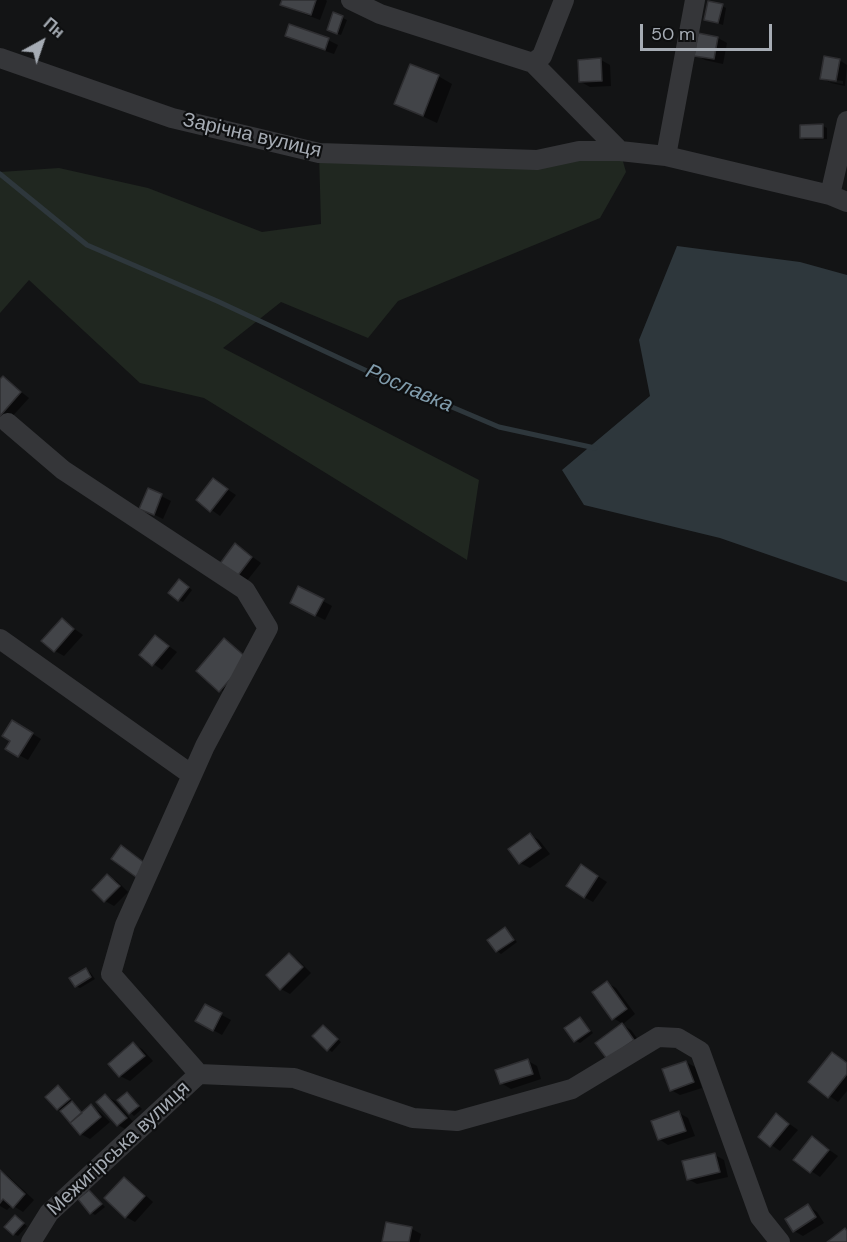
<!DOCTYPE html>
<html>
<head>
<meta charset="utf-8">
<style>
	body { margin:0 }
	#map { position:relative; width:847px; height:1242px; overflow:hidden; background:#131415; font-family:"DM Sans",sans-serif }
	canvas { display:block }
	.north { position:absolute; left:12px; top:12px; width:60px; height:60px; -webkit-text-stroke:4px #0e0f10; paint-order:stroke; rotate:40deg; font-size:16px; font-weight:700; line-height:24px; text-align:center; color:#a6acb4 }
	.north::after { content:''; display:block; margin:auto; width:21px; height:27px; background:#a6acb4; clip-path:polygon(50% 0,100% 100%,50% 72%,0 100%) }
	.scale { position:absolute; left:640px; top:24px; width:132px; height:27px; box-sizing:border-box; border:3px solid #a6acb4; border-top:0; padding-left:8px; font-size:18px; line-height:21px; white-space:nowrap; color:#a6acb4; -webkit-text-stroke:4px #0e0f10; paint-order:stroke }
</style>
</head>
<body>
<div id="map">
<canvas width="847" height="1242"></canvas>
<div class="north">Пн</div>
<div class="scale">50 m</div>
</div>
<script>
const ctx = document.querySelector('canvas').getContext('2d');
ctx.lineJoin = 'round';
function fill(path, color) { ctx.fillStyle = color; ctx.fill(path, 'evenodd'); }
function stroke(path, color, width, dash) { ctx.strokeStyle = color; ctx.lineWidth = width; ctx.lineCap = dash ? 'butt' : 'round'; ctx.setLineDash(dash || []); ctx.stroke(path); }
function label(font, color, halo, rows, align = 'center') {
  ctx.font = font + ' "DM Sans",sans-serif'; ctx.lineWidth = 4.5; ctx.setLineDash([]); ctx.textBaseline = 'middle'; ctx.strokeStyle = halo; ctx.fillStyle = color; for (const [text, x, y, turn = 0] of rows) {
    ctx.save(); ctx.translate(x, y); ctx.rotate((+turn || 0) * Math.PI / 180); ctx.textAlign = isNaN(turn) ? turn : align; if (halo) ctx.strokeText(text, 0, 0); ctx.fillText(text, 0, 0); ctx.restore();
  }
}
fill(new Path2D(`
	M620 151 626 172 600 218 398 301 368 338 281 302 223 348 479 480 467 560 204 398 140 383 29 280 0 313V172L59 168 148 188 262 232 321 224 319 153Z`), '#202720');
fill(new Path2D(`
	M677 246 800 262 847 275V582L720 538 584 505 562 470 650 396 639 340Z`), '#2e373c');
fill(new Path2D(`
	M283 0H326L327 1 320 20 291 9 282 4Z
	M722 6 726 8 723 25 706 19Z
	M334 14 347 20 341 35 333 32Z
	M290 26 328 40 338 45 334 54 296 41 287 35Z
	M718 38 727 43 723 64 705 60 696 55Z
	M601 60 610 65 611 86 590 87 581 82Z
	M839 60 847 65 845 86 831 83 822 78ZM829 79 843 81V84L829 82Z
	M411 66 438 76 452 84 437 123 396 104Z
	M823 126 827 128V139L805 140 801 137Z
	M3 378 29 398 9 420 0 415V381Z
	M213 480 236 495 220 516 198 500Z
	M149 490 171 501 163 519 141 508Z
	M236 545 261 563 246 582 237 576Z
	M184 583 192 590 183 602 179 600Z
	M323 601 332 606 325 620 301 608Z
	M62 620 83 635 64 656 55 651Z
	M156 637 177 652 162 670 141 655Z
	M225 640 256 665 229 696 198 671Z
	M13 722 41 739 28 760 8 749 12 740Z
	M530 835 539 840 550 854 530 868 520 863Z
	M591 872 607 882 593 902 584 897Z
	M108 876 117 881 128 892 114 906 105 901Z
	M505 929 517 942 501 954 497 951Z
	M289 955 298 960 311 973 290 994 281 989Z
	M86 970 90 972 95 979 80 988 76 986Z
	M607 983 616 988 635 1014 623 1024 613 1018Z
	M205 1006 231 1020 222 1035 197 1021Z
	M580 1018 593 1033 580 1043 576 1041 566 1028Z
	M622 1025 631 1030 642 1045 597 1043Z
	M323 1027 341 1042 332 1052 328 1049Z
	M133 1044 142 1049 153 1061 130 1081 120 1076 110 1064Z
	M833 1054 847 1063V1091L838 1102 810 1082Z
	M528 1061 537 1066 541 1079 511 1089 501 1083Z
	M686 1062 695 1067 702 1088 680 1095 671 1090Z
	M59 1087 83 1113 91 1106 100 1112 110 1122 90 1139 81 1134 48 1097Z
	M127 1094 142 1109 134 1116 119 1101Z
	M106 1096 115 1101 135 1124 127 1130 118 1125 98 1102Z
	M679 1113 688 1118 695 1136 668 1145 659 1139Z
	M777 1115 798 1130 780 1151 760 1137Z
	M812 1138 838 1156 820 1177 795 1160Z
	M715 1155 724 1160 728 1177 697 1184 688 1179Z
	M0 1171 7 1175 34 1200 23 1212 12 1205 7 1210 0 1206Z
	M124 1179 133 1184 153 1202 135 1222 126 1217Z
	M90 1191 105 1207 95 1215 91 1212Z
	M808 1206 817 1212 824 1223 803 1236 794 1231Z
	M19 1220 27 1226 18 1236 14 1234Z
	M387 1224 412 1229 421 1234 419 1242H383Z`), '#0007');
stroke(new Path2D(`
	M0 174 87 245 217 301 367 371 499 427 595 448`), '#2e373c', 5);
const building = new Path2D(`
	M282 0H316L311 15 280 5Z
	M708 1 723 4 718 23 704 20Z
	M333 12 343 16 337 34 327 30Z
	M289 24 329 38 325 50 285 36Z
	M698 33 718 37 714 59 694 56Z
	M824 56 840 59 836 81 820 79Z
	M601 58 602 81 579 82 578 60Z
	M410 64 439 75 423 116 394 104Z
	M823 124V138H800V125Z
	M3 376 21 392 0 416V379Z
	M213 478 228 489 210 512 196 500Z
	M148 488 162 494 154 515 139 509Z
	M235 543 252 557 236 578 219 565Z
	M179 579 189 587 178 601 168 593Z
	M298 586 324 599 315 616 290 603Z
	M62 618 74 629 54 652 41 641Z
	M155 635 169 646 152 666 139 655Z
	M224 638 248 659 219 692 196 671Z
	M12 720 33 733 18 757 5 749 10 741 2 736Z
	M530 833 541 848 519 864 508 849Z
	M121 845 146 864 136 877 111 859Z
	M581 864 598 876 584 898 566 886Z
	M107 874 120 886 104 902 92 890Z
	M505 927 514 940 496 952 487 940Z
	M289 953 303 967 280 990 266 975Z
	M86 968 91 977 75 987 69 978Z
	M607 981 627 1009 612 1020 592 992Z
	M205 1004 222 1013 213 1031 195 1021Z
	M580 1017 590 1031 574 1042 564 1028Z
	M622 1023 634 1040 607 1059 595 1043Z
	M323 1025 338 1039 327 1051 312 1036Z
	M133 1042 145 1056 119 1077 108 1064Z
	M832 1052 847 1063V1074L828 1098 808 1082Z
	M528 1059 533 1074 500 1084 495 1070Z
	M686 1061 694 1082 670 1091 662 1069Z
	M58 1085 70 1099 57 1110 45 1097Z
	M127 1092 139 1106 129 1114 117 1100Z
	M105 1094 127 1118 117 1126 96 1102Z
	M72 1101 82 1113 70 1123 60 1111Z
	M91 1104 101 1117 80 1135 70 1123Z
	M679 1111 686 1131 658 1140 651 1121Z
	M776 1113 789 1124 770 1147 758 1137Z
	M812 1136 829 1150 810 1173 793 1160Z
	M715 1153 720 1172 687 1180 682 1161Z
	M0 1170 25 1194 13 1208 3 1199 0 1203Z
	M124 1177 145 1196 125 1218 104 1198Z
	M89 1190 102 1204 90 1214 78 1199Z
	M808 1204 816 1217 793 1232 785 1219Z
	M15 1215 24 1223 13 1235 4 1227Z
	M386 1222 412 1227 409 1242H382Z
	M845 1228 847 1231V1242H827Z`);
fill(building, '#424448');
stroke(building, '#2e2e31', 1.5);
stroke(new Path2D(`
	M351 0 380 14 533 63
	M564 0 542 56 533 63 620 151 666 156 830 195 847 202
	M0 58 172 118 319 153 537 160 579 151H620
	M666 156 695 0
	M830 195 847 121
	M8 423 63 470 245 590 268 628 205 746 125 925 111 974 199 1074
	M0 639 192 775
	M31 1242 49 1213 199 1074 294 1078 413 1118 457 1121 572 1089 658 1037 678 1038 700 1051 760 1217 780 1242`), '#353639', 20);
label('20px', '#a6acb4', '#0e0f10', [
	["Зарічна вулиця",252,136,13],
	["Межигірська вулиця",119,1149,-43]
]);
label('italic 21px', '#809cac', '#0e0f10', [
	["Рославка",409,389,23]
]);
</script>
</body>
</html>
